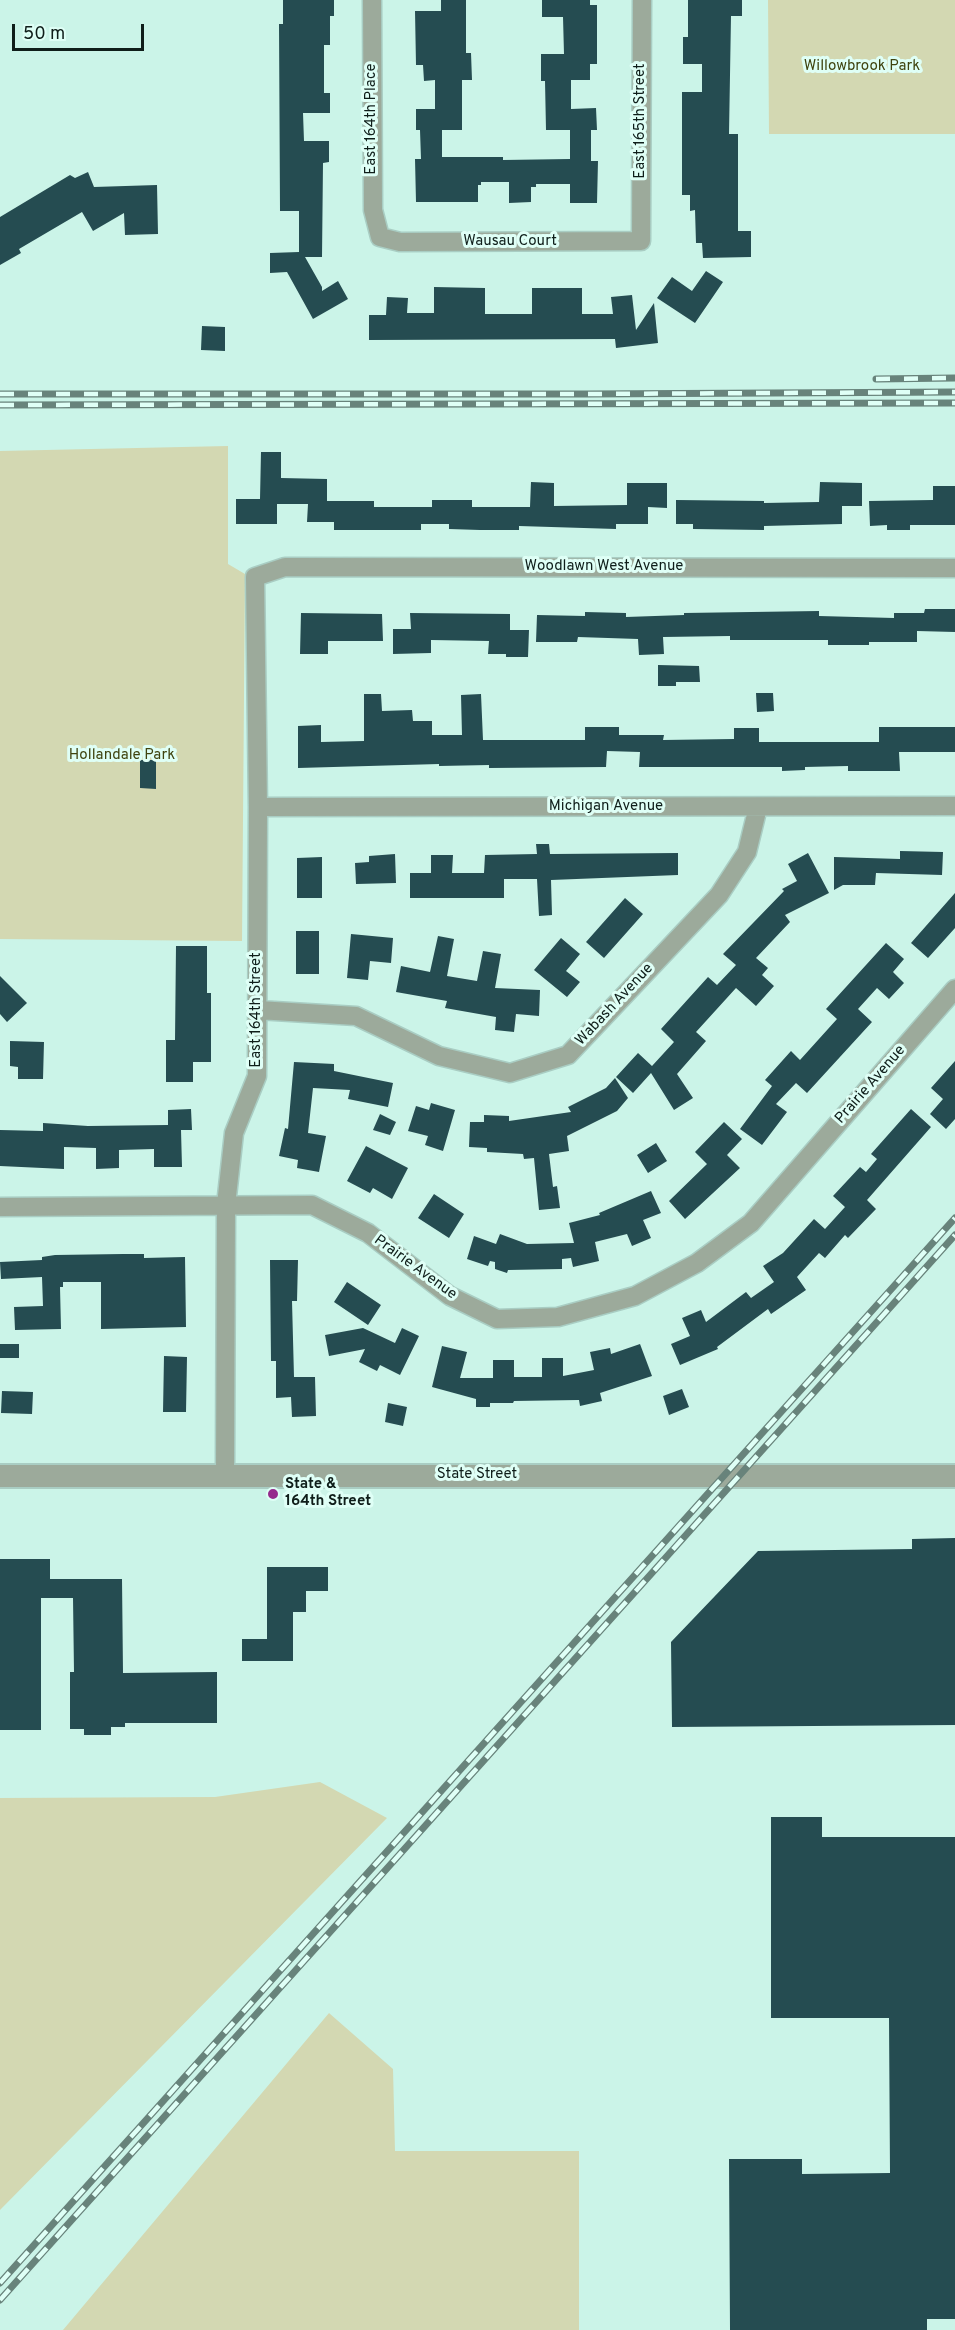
<!DOCTYPE html>
<html>
<head>
<meta charset="utf-8">
<style>
	body { margin:0 }
	#map { position:relative; width:955px; height:2330px; overflow:hidden; background:#cbf4e8; font-family:Overpass,sans-serif }
	canvas { display:block }
	.scale { position:absolute; left:12px; top:24px; width:132px; height:27px; box-sizing:border-box; border:3px solid #0f1e1a; border-top:0; padding-left:8px; font-size:18px; line-height:21px; white-space:nowrap; color:#0f1e1a; -webkit-text-stroke:4px #dffff6; paint-order:stroke }
</style>
</head>
<body>
<div id="map">
<canvas width="955" height="2330"></canvas>
<div class="scale">50 m</div>
</div>
<script>
const ctx = document.querySelector('canvas').getContext('2d');
ctx.lineJoin = 'round';
function fill(path, color) { ctx.fillStyle = color; ctx.fill(path, 'evenodd'); }
function stroke(path, color, width, dash) { ctx.strokeStyle = color; ctx.lineWidth = width; ctx.lineCap = dash ? 'butt' : 'round'; ctx.setLineDash(dash || []); ctx.stroke(path); }
function label(font, color, halo, rows, align = 'center') {
  ctx.font = font + ' Overpass,sans-serif'; ctx.lineWidth = 6; ctx.setLineDash([]); ctx.textBaseline = 'middle'; ctx.strokeStyle = halo; ctx.fillStyle = color; for (const [text, x, y, turn = 0] of rows) {
    ctx.save(); ctx.translate(x, y); ctx.rotate((+turn || 0) * Math.PI / 180); ctx.textAlign = isNaN(turn) ? turn : align; if (halo) ctx.strokeText(text, 0, 0); ctx.fillText(text, 0, 0); ctx.restore();
  }
}
fill(new Path2D(`
	M768 0H955V134H769Z
	M228 446V564L245 574 242 941 0 939V451Z
	M320 1782 387 1818 0 2210V1798L215 1797Z
	M329 2013 393 2069 395 2151H579V2330H63Z`), '#d3d8b2');
fill(new Path2D(`
	M283 0H334V16H330V45H324V93H330V113H303L304 141H329V162L323 163 322 257H305L322 287V291L338 281 348 299 313 319 287 272 270 273V253L299 252V211H280L279 24H283Z
	M441 0H466V53H471L472 80H462V130H442V157H503V160L570 159V130H546L545 81H541V54H564L563 17H542V0H590V5H597V64H590V80H571V109L596 108 597 130H591V161H598L597 203H570V184H536V187H531V202L509 203V182H481V185H478V202H416L415 159H421L420 130H416V109H435V80L424 81 423 65H416L415 11H441Z
	M688 0H742V16H731L729 134H738V231H751V257L703 258 702 243H696L695 210 690 211V195H682V92H702V64H683V37H688Z
	M88 172 94 187 157 185 158 234 125 235 124 213 93 231 82 212 19 249 21 253 0 265V217L70 175 75 178Z
	M706 271 723 282 695 323 657 298 672 277 692 291Z
	M434 287 485 288V314H532V288H582V314H613L611 297 632 295 636 330 654 303 658 343 616 348 615 339 369 340V315H386L387 297 408 298 407 313H434Z
	M202 326 225 327V351L201 350Z
	M261 452H281V478L327 479V501H374V507H432V500H472V507H530L531 482 554 483V506L627 505V483H667V508L648 507V524H616V529L519 526V530H480L449 529V524H421V530H334V522H307L308 504H277V524H236V499H260Z
	M820 482 862 483V506H842V524L764 526V530L693 529V524H676V500L764 501V503L819 502Z
	M933 486H955V525H910V530H887V525L870 526 869 501 933 500Z
	M925 609H955V632L917 631V642H869V645H828V640H730V636L663 637 664 654 639 655 638 639 578 637 577 642H536L537 615 585 616V612L626 613V617L684 615V613L819 611V616L894 618V613H924Z
	M301 613 382 614 383 641H328V654H300Z
	M410 613 510 614V630H529L528 657H506V654H488L489 641 431 640V653L393 654V629H411Z
	M658 665 699 666 700 682H676V686H658Z
	M756 693H773L774 711 757 712Z
	M364 694H381L382 711 412 710 413 721H432V735H462L461 695 481 694 483 740H585V727H619V735H664L663 740 734 739V728H759V742H879V727H955V752H899L900 771H848V766L805 767V770L782 771V767H639L640 752 607 751 606 767 489 768V765L439 766V764L298 768V726L321 725V742L364 741Z
	M140 760H156V789L140 788Z
	M536 844H549L550 854H554L678 853V875L551 880 552 915 539 916 537 879H504V898H410V873H431V855H453L452 873H484L485 855 537 854Z
	M900 851 943 852 942 875 876 873 875 885H843L834 890V857L900 859Z
	M808 853 829 893 785 915 790 922 756 958 768 968 762 975 774 986 756 1006 736 988 696 1032 706 1041 677 1074 693 1098 674 1110 651 1073 633 1093 616 1077 638 1053 652 1066 674 1042 661 1029 708 977 717 985 736 965 723 954 784 891 782 889 797 881 788 864Z
	M395 854 396 883 356 884 355 863 369 862V856Z
	M322 857V898H297V858Z
	M955 893V928L928 958 911 943Z
	M625 898 643 914 604 958 586 942Z
	M296 931H319V974H296Z
	M351 934 393 938 391 963 370 961 368 980 347 978Z
	M438 936 454 939 447 976 477 981 483 951 501 954 495 988 540 990 539 1016 516 1014 514 1032 495 1030 496 1017 445 1008 447 1001 396 992 401 966 430 972Z
	M561 938 580 954 566 971 580 982 567 997 534 970Z
	M886 943 904 959 893 972 904 983 889 999 877 988 858 1009 872 1022 807 1093 796 1083 776 1104 787 1112 762 1145 740 1129 772 1086 765 1080 791 1051 800 1060 837 1019 826 1009Z
	M176 946H207V993H211V1062H193V1082H166V1040H175Z
	M0 976 27 1003 7 1022 0 1014Z
	M10 1041 44 1042 43 1079H18V1067L10 1066Z
	M955 1061V1119L946 1129 930 1114 943 1099 931 1088Z
	M294 1062 334 1064V1071L393 1083 388 1107 348 1099 350 1090 313 1088 308 1133 326 1136 319 1172 297 1168 298 1160 279 1156 285 1128 288 1129Z
	M615 1078 628 1098 617 1111 567 1136 569 1151 549 1154 553 1187 557 1186 560 1208 539 1210 534 1158 524 1159 523 1154 487 1152V1148L469 1147 470 1122H484V1115L509 1116V1121L571 1112 568 1107 606 1088Z
	M431 1103 455 1110 443 1151 425 1145 428 1136 408 1131 416 1106 429 1110Z
	M191 1109 192 1130H181L182 1167H154V1149L119 1150V1168L96 1169V1148L64 1147V1169L0 1166V1130L43 1131V1123L88 1126 168 1125V1110Z
	M911 1109 931 1127 867 1200 876 1209 848 1238 845 1235 825 1258 819 1253 797 1277 806 1290 771 1314 768 1309 717 1347 718 1349 680 1365 671 1344 690 1336 682 1318 701 1310 706 1322 746 1292 751 1298 774 1282 763 1266 783 1253 814 1219 825 1229 845 1207 833 1196 860 1167 866 1172 877 1159 871 1154Z
	M380 1114 396 1122 390 1135 373 1130Z
	M724 1122 742 1139 727 1155 740 1168 685 1219 669 1201 707 1164 695 1152Z
	M656 1143 667 1161 648 1173 637 1155Z
	M366 1146 408 1168 392 1199 373 1188 370 1193 347 1181Z
	M651 1191 661 1213 643 1220 651 1238 632 1246 627 1234 595 1242 599 1261 573 1267 571 1258 562 1259V1269L508 1270 507 1273 495 1269V1262L490 1261 488 1266 467 1259 474 1236 496 1244 500 1234 527 1244 574 1243 569 1223 600 1215 599 1213Z
	M434 1194 464 1214 449 1238 418 1218Z
	M123 1254H144V1258L185 1257 186 1327 101 1329V1282H63V1287H60L61 1329 15 1330 14 1307 43 1306 42 1277 1 1279 0 1262 42 1260V1257L55 1255Z
	M270 1260H298L297 1301H292L294 1377H315L316 1416 292 1417 291 1397 276 1398V1361H271Z
	M347 1282 381 1305 368 1325 334 1302Z
	M363 1328 395 1343 402 1328 419 1336 400 1375 380 1365 377 1371 359 1362 365 1349 329 1356 325 1335Z
	M0 1344H19V1358H0Z
	M640 1344 652 1376 600 1393 602 1401 580 1406 579 1400 514 1401 513 1403H490V1407H476V1399L432 1387 442 1346 467 1352 460 1378H493V1360H514V1377H542V1358H563V1376L594 1370 590 1352 610 1348 611 1354Z
	M164 1356 187 1357 186 1412H163Z
	M682 1389 689 1407 669 1415 663 1396Z
	M2 1391 33 1392 32 1414 1 1413Z
	M388 1403 407 1407 403 1426 385 1422Z
	M955 1538V1725L672 1727 671 1642 758 1551 912 1549V1539Z
	M0 1559H50V1579H122L123 1673 217 1672V1723H125V1727H111V1735H84V1729H70V1672H74L73 1598H41V1730H0Z
	M267 1567H328V1591H306V1612H293V1661H242V1639H267Z
	M771 1817H822V1837H955V2319H927V2330H730L729 2159H802V2174L890 2173 889 2018H771Z`), '#254c51');
const minor = new Path2D(`
	M372 0 373 210 380 237 400 242 641 241 642 0
	M258 807 955 806
	M258 1010 356 1016 439 1056 510 1073 568 1055 719 895 747 852 758 807
	M0 1207 312 1205 368 1233 450 1296 497 1319 558 1317 635 1296 697 1263 751 1223 955 989
	M225 1475 226 1205 234 1133 257 1076 258 807 255 577 285 567 955 568`);
const tertiary = new Path2D(`
	M0 1476H955`);
stroke(minor, '#a9cdc3', 21);
stroke(tertiary, '#a9cdc3', 26);
stroke(minor, '#9caa9b', 18);
stroke(tertiary, '#9caa9b', 22);
const rail = new Path2D(`
	M876 379 955 378
	M0 394H587L955 392
	M0 405 955 403
	M0 2283 955 1218
	M0 2300 955 1235`);
stroke(rail, '#68837b', 7);
stroke(rail, '#dffff6', 4.5, [14]);
for (const [x, y, r, color] of [
	[273,1494,6,"#952a8c"]
]) { const dot = new Path2D(); dot.arc(x, y, r, 0, 2 * Math.PI); ctx.fillStyle = color; ctx.fill(dot); stroke(dot, '#dffff6', 2); }
label('15px', '#3f430f', '#dffff6', [
	["Willowbrook Park",862,67],
	["Hollandale Park",122,756]
]);
label('15px', '#0f1e1a', '#dffff6', [
	["East 164th Place",372,119,-90],
	["East 165th Street",641,121,-90],
	["Wausau Court",510,242],
	["Woodlawn West Avenue",604,567],
	["Michigan Avenue",606,807],
	["Wabash Avenue",615,1005,-47],
	["East 164th Street",257,1010,-90],
	["Prairie Avenue",871,1085,-49],
	["Prairie Avenue",415,1268,36],
	["State Street",477,1475]
]);
label('bold 15px', '#0f1e1a', '#dffff6', [
	["State &",285,1485],
	["164th Street",285,1502]
], 'left');
</script>
</body>
</html>
